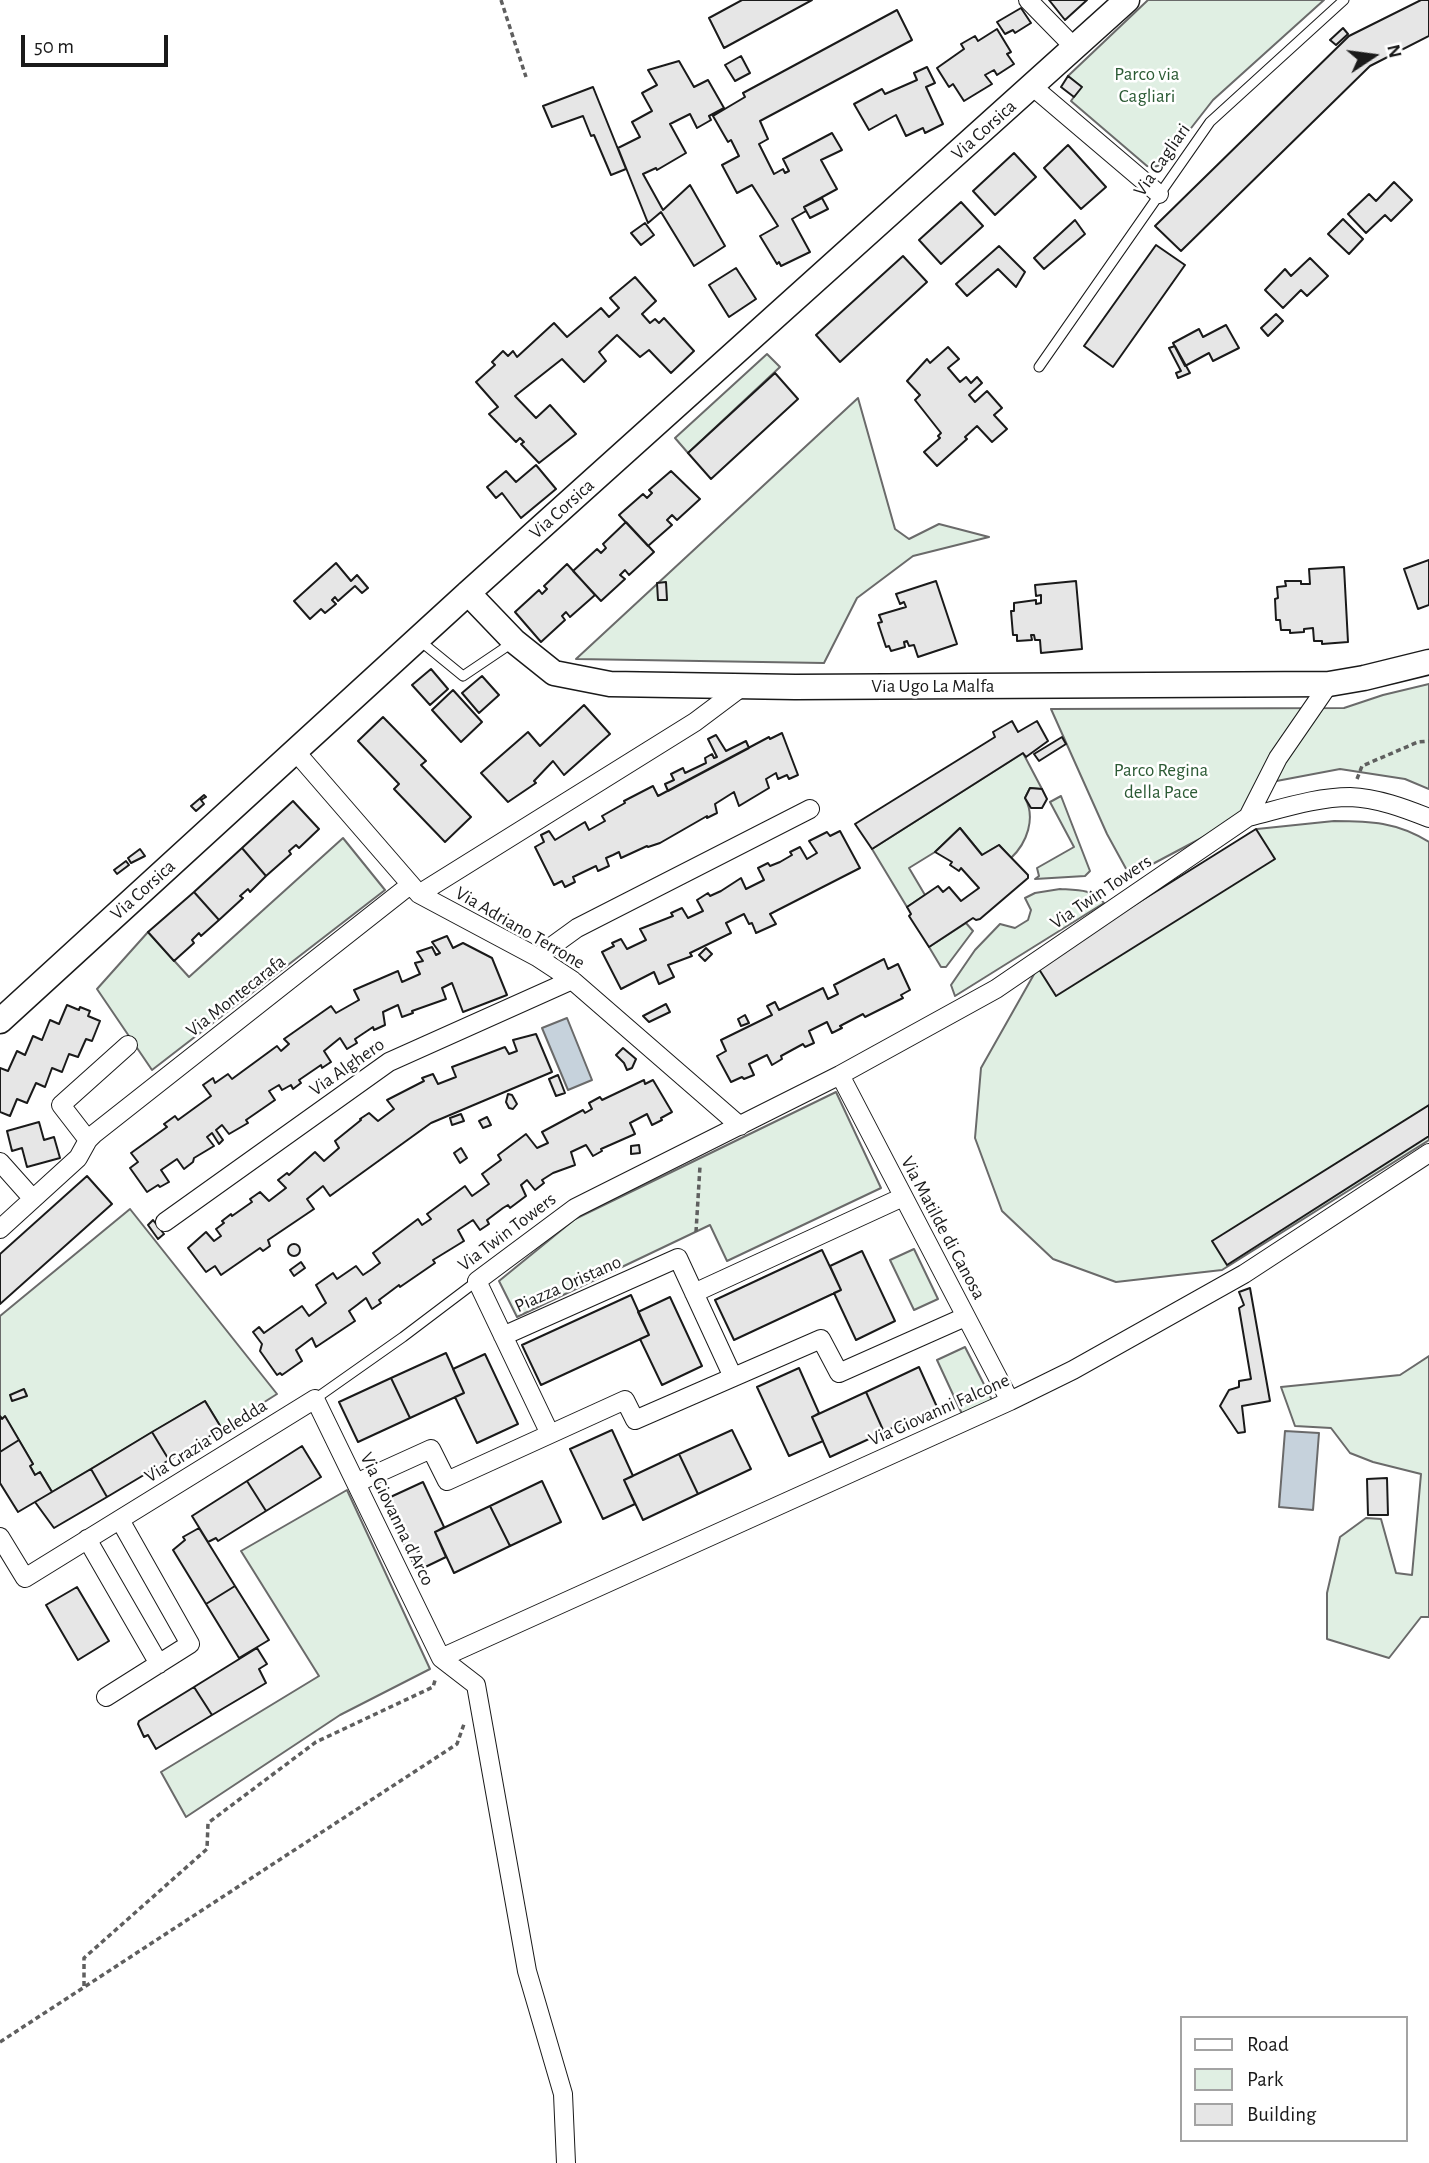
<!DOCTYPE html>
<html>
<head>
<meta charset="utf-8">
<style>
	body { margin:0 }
	#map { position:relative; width:1429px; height:2163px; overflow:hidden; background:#fff; font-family:"Alegreya Sans",sans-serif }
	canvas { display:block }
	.legend { position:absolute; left:1180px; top:2016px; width:228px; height:126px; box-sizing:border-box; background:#fff; border:2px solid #a3a3a3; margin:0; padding:9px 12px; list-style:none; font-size:21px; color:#1a1a1a }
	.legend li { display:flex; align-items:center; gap:14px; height:35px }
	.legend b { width:35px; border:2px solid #a3a3a3 }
	.north { position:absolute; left:1338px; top:21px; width:70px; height:70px; -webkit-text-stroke:5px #fff; paint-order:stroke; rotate:77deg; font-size:19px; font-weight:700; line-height:28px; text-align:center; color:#1a1a1a }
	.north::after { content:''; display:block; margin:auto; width:24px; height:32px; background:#1a1a1a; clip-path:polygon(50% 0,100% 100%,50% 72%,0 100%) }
	.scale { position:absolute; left:21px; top:35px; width:147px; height:32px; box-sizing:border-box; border:4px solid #1a1a1a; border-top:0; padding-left:9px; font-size:21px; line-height:24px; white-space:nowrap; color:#1a1a1a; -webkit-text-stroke:5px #fff; paint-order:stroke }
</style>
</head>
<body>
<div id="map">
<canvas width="1429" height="2163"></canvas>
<ul class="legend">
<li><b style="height:9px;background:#fff"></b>Road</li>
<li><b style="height:19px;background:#e0efe3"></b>Park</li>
<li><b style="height:19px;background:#e6e6e6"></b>Building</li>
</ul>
<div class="north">N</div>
<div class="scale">50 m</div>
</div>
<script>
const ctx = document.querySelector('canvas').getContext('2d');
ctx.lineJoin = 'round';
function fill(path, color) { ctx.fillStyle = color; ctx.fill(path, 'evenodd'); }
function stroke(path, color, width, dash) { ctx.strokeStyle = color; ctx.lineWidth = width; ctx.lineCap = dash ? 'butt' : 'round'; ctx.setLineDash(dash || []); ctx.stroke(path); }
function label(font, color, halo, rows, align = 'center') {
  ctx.font = font + ' "Alegreya Sans",sans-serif'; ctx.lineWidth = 5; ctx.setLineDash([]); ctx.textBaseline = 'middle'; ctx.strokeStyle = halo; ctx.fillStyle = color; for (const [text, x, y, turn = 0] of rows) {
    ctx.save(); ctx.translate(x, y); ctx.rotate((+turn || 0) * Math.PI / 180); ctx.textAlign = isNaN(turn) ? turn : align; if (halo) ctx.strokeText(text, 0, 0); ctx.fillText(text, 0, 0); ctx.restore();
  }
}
const green = new Path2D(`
	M1148 0H1324L1213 100 1163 164 1154 167 1147 166 1071 101 1081 87 1068 76Z
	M767 354 780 367 688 453 675 438Z
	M858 398 895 529 909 539 939 524 989 537 913 556 857 598 824 663 576 659Z
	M1429 684V789L1405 779 1340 769 1266 783 1243 816 1130 876 1107 834 1051 709 1344 708 1383 695Z
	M1023 753 1042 789 1030 788 1025 798C1036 818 1027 843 1011 858L999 845 982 855 960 828 935 852 909 868 925 895 907 907 872 849Z
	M1061 796 1090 871 1085 876 1035 879 1039 876 1037 868 1074 847 1050 802Z
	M1334 821C1370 821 1397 822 1429 842V1140L1222 1270 1116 1282 1053 1259 1002 1211 975 1138 981 1068 1037 969 1257 829Z
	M343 838 385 890 152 1070 97 989 148 932 189 977Z
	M1060 889C1077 890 1093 889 1104 903L955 996 951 985 975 950 1000 924 1015 928 1028 920 1031 910 1025 898 1035 893Z
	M966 923 973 931 946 967H941L929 947Z
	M836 1092 881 1188 727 1261 710 1225 517 1317 499 1281 575 1219Z
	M130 1209 277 1394 222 1429 205 1401 52 1492 40 1472 35 1475 30 1466 33 1464 5 1417 2 1419 0 1416V1316Z
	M914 1249 938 1299 914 1310 890 1260Z
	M965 1347 993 1402 963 1416 937 1360Z
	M1429 1356V1617H1421L1389 1658 1327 1639V1593L1340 1537 1366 1518 1381 1519 1396 1573 1412 1575 1421 1474 1373 1462 1350 1453 1331 1428 1295 1426 1281 1387 1400 1375Z
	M347 1490 430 1669 340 1715 186 1817 161 1772 319 1676 241 1551Z`);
fill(green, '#e0efe3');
stroke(green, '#6a6a6a', 2);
const water = new Path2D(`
	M567 1018 592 1080 568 1090 542 1028Z
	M1285 1431 1319 1433 1313 1510 1279 1507Z`);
fill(water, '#c6d2dc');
stroke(water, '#6a6a6a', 2);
const building = new Path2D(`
	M742 0H812L724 48 709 18Z
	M1049 0H1087L1065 20Z
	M1421 0H1429V36L1370 66 1181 251 1155 226 1349 36Z
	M1021 8 1031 23 1015 33 1013 30 1005 34 997 22Z
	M897 10 912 40 760 121 768 139 759 144 774 174 783 169 785 173 789 171 783 159 832 133 842 150 821 160 837 189 804 207 806 211 792 219 810 252 781 266 779 262 777 264 760 236 778 226 752 185 737 193 722 165 739 156 731 140 728 142 713 116 745 97 743 93Z
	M1343 28 1348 34 1336 45 1330 40Z
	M997 29 1011 52 1007 54 1014 64 997 75 994 70 985 75 992 84 964 101 953 84 949 87 937 68 964 49 961 44 975 36 978 41Z
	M741 56 750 73 735 81 725 65Z
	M679 61 694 87 708 80 724 108 709 116 711 120 697 128 690 114 670 124 686 153 657 170 656 168 643 174 663 210 690 185 725 246 694 266 661 212 648 223 618 148 640 137 632 122 652 111 642 93 657 85 648 70Z
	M927 67 935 83 926 87 943 124 925 133 923 128 906 136 896 115 869 130 854 104 882 89 885 94 917 80 914 73Z
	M1068 76 1082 87 1074 97 1061 87Z
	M593 87 626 169 611 175 594 135 591 136 583 116 552 127 543 106Z
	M1068 145 1106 187 1081 209 1044 168Z
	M1014 153 1036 177 995 215 973 191Z
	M1394 182 1412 200 1391 221 1385 215 1366 233 1348 214 1369 194 1376 201Z
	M822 198 828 209 810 218 804 207Z
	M961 202 983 226 941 264 919 240Z
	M1343 219 1363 239 1349 254 1328 234Z
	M1075 220 1085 234 1044 269 1034 258Z
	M645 223 654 235 641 245 631 233Z
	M1156 245 1185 265 1113 367 1084 346Z
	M999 246 1025 272 1016 287 998 269 967 296 956 284Z
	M903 256 927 282 840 362 816 335Z
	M1310 258 1328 276 1307 296 1301 290 1283 308 1265 290 1285 269 1291 276Z
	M736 268 756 299 729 317 709 285Z
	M635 277 656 301 642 314 650 323 655 319 659 323 664 318 694 351 671 373 649 350 640 357 617 335 599 352 606 361 584 382 562 359 515 396 536 418 550 405 576 434 539 463 521 444 524 442 520 438 516 442 489 414 498 407 476 382 495 365 492 362 503 351 508 356 513 351 517 357 554 323 567 337 601 308 609 317 619 308 610 298Z
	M1276 314 1283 321 1268 336 1261 328Z
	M1226 325 1239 348 1213 361 1209 353 1185 366 1173 343 1199 329 1203 337Z
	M1175 346 1190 373 1178 378 1176 373 1181 371 1169 348Z
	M948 347 959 359 948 368 960 382 966 377 971 383 977 377 982 383 969 395 975 402 987 391 1002 408 994 415 1007 429 992 442 977 426 965 437 967 439 937 466 924 452 940 438 938 436 941 433 915 400 920 395 907 381 927 359 930 363Z
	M775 373 798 399 711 479 688 453Z
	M536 465 556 489 521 518 502 493 496 498 487 487 506 471 516 482Z
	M671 471 700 499 677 520 672 515 667 520 672 525 648 546 619 515 643 494 647 498 652 493 649 490Z
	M626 522 654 552 629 575 625 570 620 575 625 579 601 601 573 571 597 549 601 553 606 548 603 544Z
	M1429 560V605L1418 609 1404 569Z
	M336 563 351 581 357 575 368 588 362 593 355 586 338 601 335 597 332 600 336 604 325 613 321 609 310 619 294 601Z
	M567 564 595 595 570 617 566 612 562 616 565 620 541 642 515 612 539 590 542 594 547 589 544 586Z
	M1344 567 1348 642 1322 644V641H1314L1313 628 1304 629V632L1290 633V630H1281L1280 620H1276L1275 599 1278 598 1277 587 1286 586 1285 581H1301V584H1310L1309 569Z
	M936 581 957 644 918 657 914 645 909 646 907 641 904 642 905 647 891 651 889 646 886 647 878 623 882 622 879 615 906 607 904 602 900 604 896 594Z
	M1076 581 1082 649 1041 653 1040 640H1035L1034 635H1031L1032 640 1017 641V635H1013L1011 611H1014V603L1036 600V604L1041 603V595L1036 596 1035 585Z
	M666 582 667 600H658L657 583Z
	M431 669 448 689 430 705 412 685Z
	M482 676 499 695 479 713 462 693Z
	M453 690 482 722 461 742 432 710Z
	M584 705 610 734 564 775 553 761 534 781 536 783 508 802 481 773 528 732 540 746Z
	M383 717 426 761 421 765 471 817 445 842 394 789 399 784 358 741Z
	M1012 721 1018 732 1037 721 1048 741 1026 757 1023 753 872 849 855 824 995 737 993 732Z
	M782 733 798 775 789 779 787 775 778 779 776 773 766 779 769 788 739 806 734 792 715 804 717 813 707 818V816L660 843 648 847 647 846 621 858 619 852 613 855 606 858 609 866 598 871 596 866 573 877 575 882 565 887 562 881 554 885 535 847 544 842 541 835 549 831 555 840 585 822 589 830 605 821 602 816 625 803 624 801 653 786 658 796 769 737 770 739Z
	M716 735 726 751 746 741 749 748 668 791 665 784 674 780 671 774 683 768 685 773 706 763 705 758 712 754 714 758 717 757 708 739Z
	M1062 737 1066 744 1039 761 1034 754Z
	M1030 788 1042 789 1047 799 1042 808H1031L1025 798Z
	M204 795 206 797 201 800 204 804 196 811 191 806Z
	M293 801 319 829 299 848 296 845 289 851 291 854 266 876 242 848Z
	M960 828 982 855 999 845 1028 875V878L980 919 976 920 973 918 929 947 909 916 911 914 907 907 938 886 943 892 949 887 961 901 979 888 961 868 959 871 950 865 952 862 935 852Z
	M1256 829 1275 859 1056 996 1037 966Z
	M840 831 860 868 770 914 776 924 756 933 752 923 749 924 744 914 726 923 731 933 690 953 692 956 668 965 674 977 659 984 654 972 621 989 602 952 614 946 612 943 621 939 627 949 646 940 640 929 673 916 671 913 682 908 688 918 703 911 697 900 708 893 710 896 721 891 741 878 746 889 764 880 758 868 768 863 770 866 780 862 792 855 790 852 800 847 807 859 817 853 809 841 827 832 830 836Z
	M242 848 266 876 250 892 248 889 240 896 243 898 219 920 194 892Z
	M140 849 145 856 131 863 128 858Z
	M126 861 129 865 117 874 114 870Z
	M194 892 219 920 201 936 199 933 192 940 194 943 174 961 148 932Z
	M447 936 453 948 463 943 492 958 507 995 463 1012 452 983 442 988 446 999 412 1011 413 1013 402 1017 398 1005 383 1012 385 1025 374 1030 373 1027 355 1039 357 1043 347 1049 340 1038 324 1051 331 1062 322 1068 321 1065 299 1080 301 1083 293 1089 291 1085 282 1090 279 1085 269 1091 275 1100 246 1120 248 1123 229 1134 222 1125 216 1130 223 1140 219 1144 212 1133 207 1137 214 1146 194 1158 193 1162 184 1169 177 1159 161 1170 169 1182 160 1187 158 1185 147 1192 130 1168 138 1162 131 1153 167 1127 164 1124 175 1116 178 1120 211 1096 203 1085 213 1078 215 1083 228 1074 232 1079 277 1046 281 1051 289 1044 284 1039 331 1006 336 1013 359 1000 354 990 398 971 402 982 420 974 415 963 423 961 417 952 432 947 436 955 440 953 432 942Z
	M706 948 712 954 705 961 699 955Z
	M884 959 888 969 898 964 910 990 901 995 903 998 865 1017 863 1014 840 1026 842 1028 832 1033 827 1022 809 1031 814 1043 805 1047 803 1044 781 1056 782 1059 772 1065 767 1055 749 1064 754 1075 744 1079 742 1077 731 1082 717 1056 726 1051 721 1040 772 1015 767 1006 775 1002 779 1010 823 988 828 999 838 994 834 985Z
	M666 1004 670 1012 649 1022 643 1016Z
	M67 1005 79 1010 80 1007 90 1011 88 1016 100 1021 92 1041 86 1039 78 1057 69 1054 62 1072 52 1068 45 1087 36 1083 27 1103 17 1099 10 1116 0 1112V1068L8 1071 17 1051 25 1055 33 1036 42 1040 50 1020 59 1024Z
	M745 1015 749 1023 741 1026 738 1019Z
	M536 1034 552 1072 431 1123 330 1196 323 1186 307 1199 314 1209 268 1240 270 1246 263 1251 260 1248 221 1275 215 1266 206 1272 188 1248 206 1232 214 1241 221 1236 216 1229 224 1223 222 1221 231 1214 232 1216 252 1202 250 1199 260 1192 269 1201 286 1188 278 1180 287 1173 289 1175 315 1152 324 1161 339 1148 335 1141 361 1120 360 1119 369 1113 378 1121 394 1109 387 1100 424 1081 422 1078 433 1074 438 1084 456 1077 452 1067 505 1047 509 1054 517 1051 513 1040Z
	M623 1048 636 1059 632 1068 627 1070 624 1063 616 1055Z
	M558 1075 565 1093 556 1096 549 1079Z
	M644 1080 645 1084 653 1080 672 1112 661 1118 662 1120 652 1125 647 1114 630 1123 635 1134 601 1149 602 1151 593 1156 586 1145 571 1152 575 1165 553 1173 542 1180 544 1183 535 1190 527 1180 521 1185 526 1196 510 1208 508 1205 503 1208 487 1220 489 1224 480 1230 473 1220 458 1230 464 1241 433 1260 435 1263 400 1287 399 1285 379 1300 381 1303 372 1309 366 1298 357 1305 349 1311 355 1321 316 1347 312 1338 296 1350 302 1361 282 1375 280 1373 277 1375 260 1351 262 1344 253 1332 259 1327 264 1333 302 1306 309 1316 326 1303 316 1285 333 1273 337 1279 356 1266 363 1275 372 1269 380 1263 373 1253 418 1219 422 1225 431 1219 427 1214 465 1186 472 1196 489 1184 482 1174 501 1160 498 1155 526 1134 537 1148 548 1143 542 1132 583 1110 585 1113 592 1109 589 1103 600 1097 602 1100Z
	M508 1094 512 1095 517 1104 513 1109 509 1108 506 1102Z
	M1429 1105V1136L1227 1265 1212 1241Z
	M461 1114 464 1121 452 1125 450 1118Z
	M487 1117 491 1125 483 1128 479 1121Z
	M39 1122 44 1140 54 1137 60 1158 27 1167 22 1148 12 1151 7 1131Z
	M639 1145 640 1153 631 1154V1146Z
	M461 1148 467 1158 460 1163 454 1153Z
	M87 1176 112 1204 0 1304V1254Z
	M153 1220 164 1234 158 1239 148 1225Z
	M288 1250a6 6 0 1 1 12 0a6 6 0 1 1-12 0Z
	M822 1250 841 1290 734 1340 715 1300Z
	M862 1251 895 1321 856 1340 834 1293 841 1290 830 1266Z
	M301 1262 305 1268 294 1276 290 1270Z
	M1250 1288 1270 1401 1242 1406 1245 1432 1238 1433 1220 1406 1229 1390 1239 1387V1381L1251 1379 1239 1308 1244 1305 1239 1292Z
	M631 1295 649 1335 541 1385 522 1345Z
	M670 1297 702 1366 662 1385 640 1339 649 1335 638 1312Z
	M446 1353 464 1393 410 1418 391 1378Z
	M485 1354 518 1424 477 1443 455 1397 464 1393 453 1369Z
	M919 1367 937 1407 884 1432 866 1392Z
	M799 1368 819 1413 812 1417 823 1441 789 1456 757 1387Z
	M391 1378 410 1418 358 1442 339 1402Z
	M24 1389 27 1396 12 1401 10 1395Z
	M866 1392 884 1432 830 1457 812 1417Z
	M205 1401 222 1429 169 1460 152 1432Z
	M0 1416 2 1419 5 1416 19 1440 0 1452Z
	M612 1430 633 1476 624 1480 635 1504 603 1519 570 1449Z
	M732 1430 751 1469 698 1494 679 1454Z
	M152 1432 169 1460 107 1497 91 1469Z
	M19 1440 33 1464 30 1466 35 1475 40 1472 52 1492 18 1512 0 1483V1452Z
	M302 1446 321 1477 266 1511 247 1481Z
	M679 1454 698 1494 643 1520 624 1480Z
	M91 1469 107 1497 54 1528 35 1502Z
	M1387 1478 1388 1515H1368L1367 1479Z
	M247 1481 266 1511 218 1541 216 1538 208 1542 192 1516Z
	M542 1481 561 1522 510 1546 490 1506Z
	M423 1482 444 1527 435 1532 446 1557 417 1571 384 1500Z
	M490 1506 510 1546 454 1573 435 1532Z
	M199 1528 235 1586 206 1604 173 1550 185 1540 183 1537Z
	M235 1586 269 1640 239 1658 206 1604Z
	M77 1587 109 1641 78 1660 46 1605Z
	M257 1648 267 1664 259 1669 266 1683 212 1715 194 1687Z
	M194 1687 212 1715 156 1749 148 1735 144 1737 138 1724 139 1721Z`);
fill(building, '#e6e6e6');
stroke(building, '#1a1a1a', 2);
const lane = new Path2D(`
	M1039 367 1210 122 1344 0
	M419 640 463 676 512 643
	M315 1399 403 1337 477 1281`);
const street = new Path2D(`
	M1028 0 1075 48
	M1033 87 1159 194
	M295 751 419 894 537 957 572 980 740 1126
	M1248 817C1281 809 1316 797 1350 797 1377 798 1404 808 1429 818
	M419 894 695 722 743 686
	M537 957 577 928 810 809
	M840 1075 1010 1401
	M88 1140 61 1105 128 1045
	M0 1162 33 1199
	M165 1222 389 1062 572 980
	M0 1229 78 1158 88 1140 94 1134 410 885
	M694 1293 903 1197
	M503 1336 678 1258 733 1377
	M550 1434 477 1281 575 1208 840 1075 996 989 1248 817 1278 758 1329 684
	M356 1483 431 1449 447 1481 625 1400 635 1420 821 1339 839 1373 965 1317
	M0 1537 25 1578 315 1399 441 1658 476 1685 527 1971 563 2094 566 2163
	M87 1539 159 1664
	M441 1658 1010 1401 1073 1370 1244 1274 1429 1153
	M106 1697 190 1644 120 1520`);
const secondary = new Path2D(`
	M468 593 514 641 554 673 610 684 795 687 1329 684 1364 678 1429 662
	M0 1021 468 593 1127 0`);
stroke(lane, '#1a1a1a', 11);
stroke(street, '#1a1a1a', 20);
stroke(secondary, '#1a1a1a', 27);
stroke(new Path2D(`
	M501 0 526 77
	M1357 779 1362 766 1418 742 1429 741
	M696 1232 700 1166
	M84 1986V1958L207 1849 208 1823 316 1742 433 1687 436 1677
	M0 2042 457 1744 464 1724`), '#5f5f5f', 3.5, [5, 3.5]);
stroke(lane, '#fff', 9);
stroke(street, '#fff', 18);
stroke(secondary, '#fff', 24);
label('19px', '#2b5a34', '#fff', [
	["Parco via",1147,74],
	["Cagliari",1147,96],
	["Parco Regina",1161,770],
	["della Pace",1161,792]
]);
label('19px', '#1a1a1a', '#fff', [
	["Via Corsica",984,130,-42],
	["Via Cagliari",1162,160,-55],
	["Via Corsica",562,509,-42],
	["Via Ugo La Malfa",933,686],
	["Via Corsica",143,890,-42],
	["Via Twin Towers",1101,892,-34],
	["Via Adriano Terrone",520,928,30],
	["Via Montecarafa",236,996,-38],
	["Via Alghero",347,1067,-35],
	["Via Matilde di Canosa",943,1228,62],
	["Via Twin Towers",507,1232,-37],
	["Piazza Oristano",568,1284,-24],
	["Via Giovanni Falcone",939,1410,-24],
	["Via Grazia Deledda",206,1441,-32],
	["Via Giovanna d'Arco",397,1519,64]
]);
</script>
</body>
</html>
